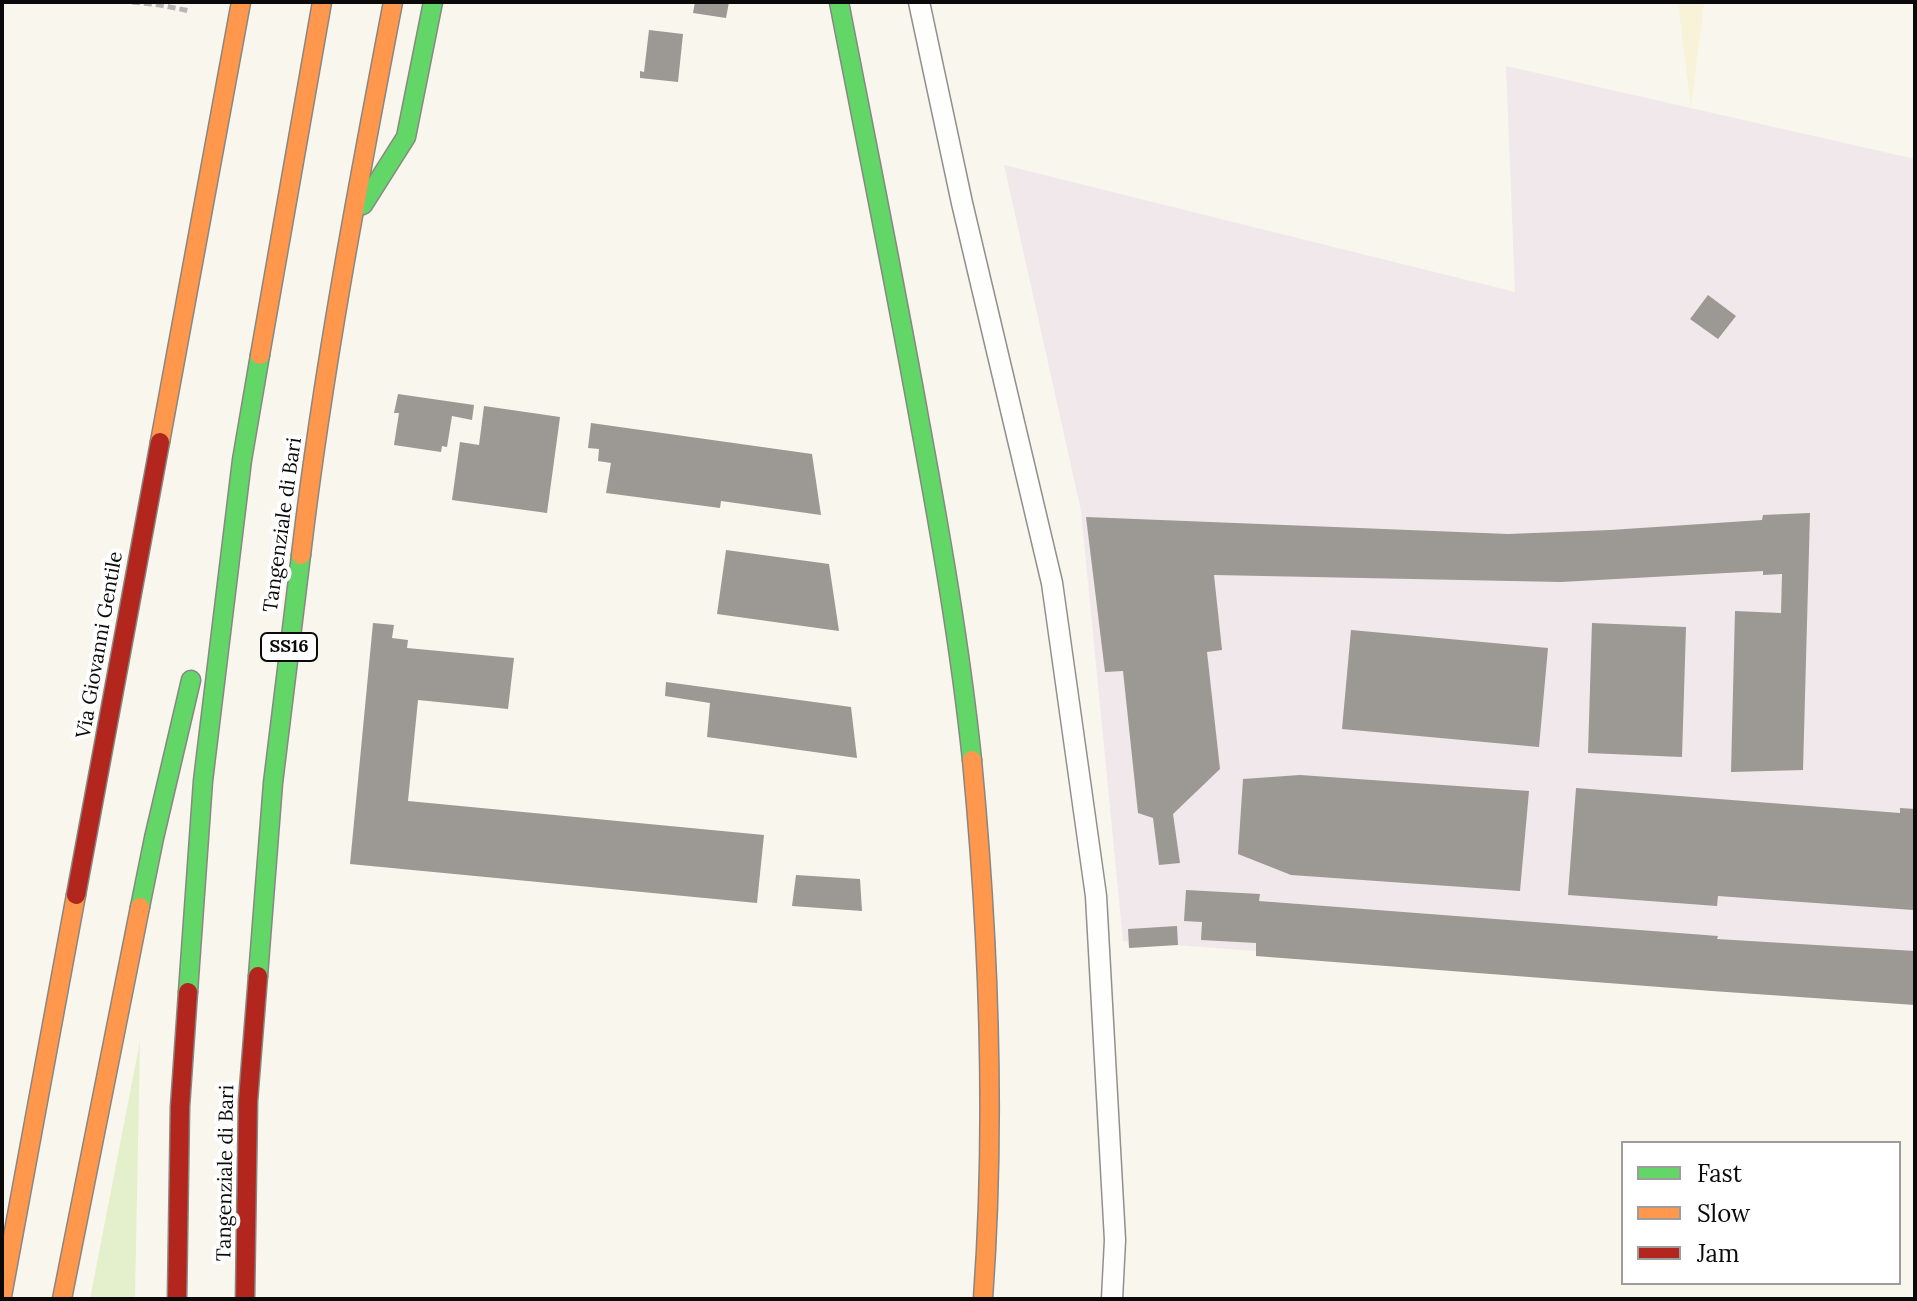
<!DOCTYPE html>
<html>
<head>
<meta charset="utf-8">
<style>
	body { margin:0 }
	#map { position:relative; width:1917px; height:1301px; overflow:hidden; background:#f9f6ed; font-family:Lora,serif }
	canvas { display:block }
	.frame { position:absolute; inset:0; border:4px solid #0a0a0a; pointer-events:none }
	.legend { position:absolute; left:1621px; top:1141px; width:280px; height:144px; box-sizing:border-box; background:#fff; border:2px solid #9d9d9d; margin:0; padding:10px 14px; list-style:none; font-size:24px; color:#0a0a0a }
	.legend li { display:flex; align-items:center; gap:16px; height:40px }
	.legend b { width:40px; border:2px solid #9d9d9d }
</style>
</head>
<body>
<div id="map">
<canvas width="1917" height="1301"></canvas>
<div class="frame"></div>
<ul class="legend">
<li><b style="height:10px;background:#63d668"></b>Fast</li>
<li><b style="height:10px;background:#ff974d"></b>Slow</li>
<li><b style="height:10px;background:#b3261e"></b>Jam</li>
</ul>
</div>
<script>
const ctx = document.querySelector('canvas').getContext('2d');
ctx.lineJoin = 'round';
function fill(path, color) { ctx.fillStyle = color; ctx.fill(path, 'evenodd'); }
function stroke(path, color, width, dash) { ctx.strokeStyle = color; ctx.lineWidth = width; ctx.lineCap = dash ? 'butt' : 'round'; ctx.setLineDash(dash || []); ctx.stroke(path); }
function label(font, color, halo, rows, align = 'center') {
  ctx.font = font + ' Lora,serif'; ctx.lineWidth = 8; ctx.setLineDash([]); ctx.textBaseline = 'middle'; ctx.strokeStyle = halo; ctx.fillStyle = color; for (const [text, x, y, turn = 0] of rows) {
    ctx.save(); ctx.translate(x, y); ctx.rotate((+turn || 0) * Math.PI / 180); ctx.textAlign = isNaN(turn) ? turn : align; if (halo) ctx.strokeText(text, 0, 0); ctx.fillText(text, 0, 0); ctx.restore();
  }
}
fill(new Path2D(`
	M1506 66 1915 159V1001L1123 941 1081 511 1004 165 1515 292Z`), '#f0e8eb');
fill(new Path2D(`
	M1678 2H1704L1691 108Z`), '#f7f2d8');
fill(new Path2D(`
	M140 1041 135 1299H90Z`), '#e4f0cb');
fill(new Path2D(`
	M695 2H729L726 18 693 13Z
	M649 30 683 34 678 82 640 78V71L644 72Z
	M1708 295 1736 316 1718 339 1690 319Z
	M398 394 474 405 472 420 452 416 447 447 442 446 441 452 394 445 399 413H394Z
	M484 406 560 417 547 513 452 500 460 442 479 445Z
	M591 423 812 454 821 515 721 501 720 508 606 493 611 463 598 461 599 449 588 448Z
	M1810 513 1803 770 1731 772 1735 611 1781 613 1782 574 1763 575V571L1561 582 1214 575 1222 650 1207 652 1220 769 1173 814 1180 863 1159 865 1153 818 1138 813 1123 671 1105 672 1086 517 1508 534 1610 530 1762 520 1763 515Z
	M726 550 829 564 839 631 717 614Z
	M373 623 394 625 392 638 408 640 407 648 514 658 508 709 418 700 408 801 764 835 757 903 350 864Z
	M1592 623 1686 627 1682 757 1588 753Z
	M1351 630 1548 648 1539 747 1342 729Z
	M666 682 851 707 857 758 707 737 710 703 665 696Z
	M1300 775 1529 791 1520 891 1291 875 1238 854 1243 779Z
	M1576 788 1900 813V808L1915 809V905L1914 904 1913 910 1718 896 1717 906 1568 895Z
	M796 875 860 879 862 911 792 906Z
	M1186 890 1260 894 1259 901 1718 936 1717 939 1915 951V1005L1712 991 1256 956V943L1201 940 1202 922 1184 921Z
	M1177 926 1178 945 1129 948 1128 929Z`), '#9c9893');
const lane = new Path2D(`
	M919 2 962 203 1052 583 1096 896 1115 1240 1112 1299`);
const fast = new Path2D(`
	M839 2C866 141 894 279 919 418 940 532 960 645 972 760
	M363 205 406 137 433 2
	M140 907 154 838 191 680
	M258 976 273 783 301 555
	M188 992 203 781 242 460 260 355`);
const slow = new Path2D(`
	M260 355 322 2
	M160 442 241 2
	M301 555C323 369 358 185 393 2
	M972 760C989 939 996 1119 983 1299
	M2 1296 76 895
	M62 1299 140 907`);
const jam = new Path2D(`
	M76 895 160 442
	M177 1299 180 1107 188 992
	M245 1299 248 1101 258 976`);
stroke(lane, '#92908c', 23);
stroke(fast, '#888783', 21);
stroke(slow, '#888783', 21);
stroke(jam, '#888783', 21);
stroke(new Path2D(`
	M132 2 160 5 190 11`), '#b7b6b5', 5, [8, 4]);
stroke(lane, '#fefefc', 20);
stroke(fast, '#63d668', 18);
stroke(slow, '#ff974d', 18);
stroke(jam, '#b3261e', 18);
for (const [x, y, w] of [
	[289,647,56]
]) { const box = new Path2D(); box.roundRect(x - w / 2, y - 14, w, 28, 6); ctx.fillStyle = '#fff'; ctx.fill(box); stroke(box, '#0a0a0a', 2); }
label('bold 18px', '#0a0a0a', null, [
	["SS16",289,647]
]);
label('20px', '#0a0a0a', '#fff', [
	["Tangenziale di Bari",283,525,-82],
	["Via Giovanni Gentile",100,645,-80],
	["Tangenziale di Bari",226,1173,-89]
]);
</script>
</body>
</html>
